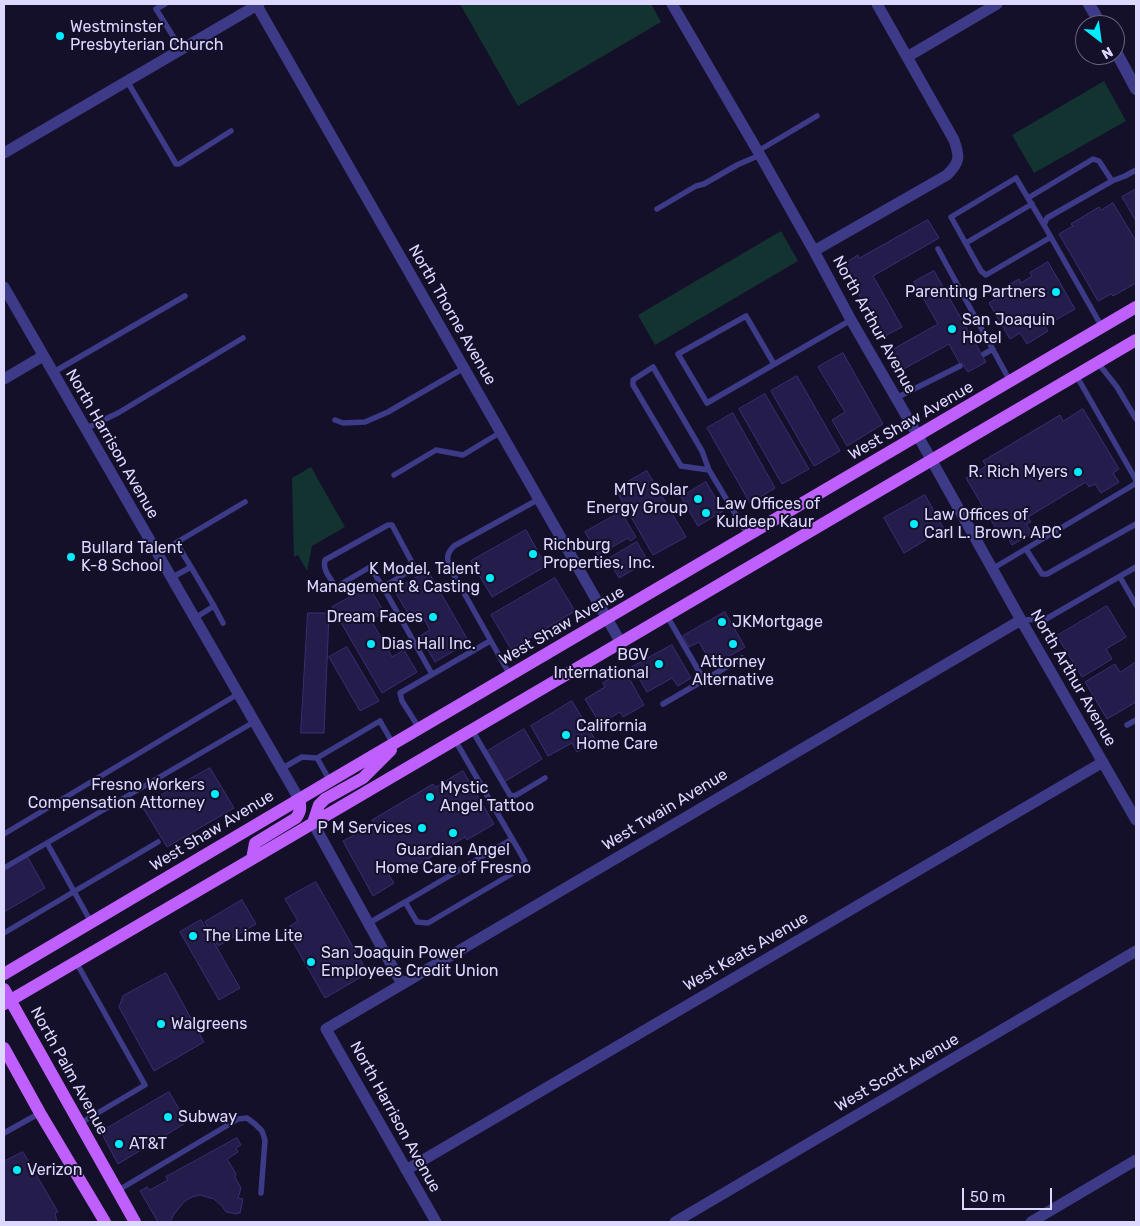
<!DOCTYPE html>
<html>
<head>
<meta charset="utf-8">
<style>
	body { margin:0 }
	#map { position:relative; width:1140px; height:1226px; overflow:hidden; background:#141029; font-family:Rubik,sans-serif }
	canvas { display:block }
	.frame { position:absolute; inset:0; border:5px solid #dcd8ff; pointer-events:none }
	.north { position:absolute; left:1075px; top:15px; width:50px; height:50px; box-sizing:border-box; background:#141029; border:1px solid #64607f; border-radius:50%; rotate:150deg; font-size:14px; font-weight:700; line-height:20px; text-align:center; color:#dcd8ff }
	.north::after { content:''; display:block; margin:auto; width:18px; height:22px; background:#05ebfe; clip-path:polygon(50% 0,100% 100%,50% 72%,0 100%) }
	.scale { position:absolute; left:962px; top:1188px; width:90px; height:22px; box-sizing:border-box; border:2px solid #dcd8ff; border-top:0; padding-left:6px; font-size:15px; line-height:18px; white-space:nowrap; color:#dcd8ff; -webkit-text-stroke:4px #141029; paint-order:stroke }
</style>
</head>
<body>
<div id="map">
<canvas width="1140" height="1226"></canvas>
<div class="frame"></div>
<div class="north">N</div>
<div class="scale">50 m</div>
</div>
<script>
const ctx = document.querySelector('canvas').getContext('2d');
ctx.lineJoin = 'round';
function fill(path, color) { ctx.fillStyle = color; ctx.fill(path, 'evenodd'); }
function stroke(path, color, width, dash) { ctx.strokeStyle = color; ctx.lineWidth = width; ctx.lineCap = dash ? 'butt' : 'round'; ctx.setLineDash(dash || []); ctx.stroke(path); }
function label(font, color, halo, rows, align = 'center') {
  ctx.font = font + ' Rubik,sans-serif'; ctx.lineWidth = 4; ctx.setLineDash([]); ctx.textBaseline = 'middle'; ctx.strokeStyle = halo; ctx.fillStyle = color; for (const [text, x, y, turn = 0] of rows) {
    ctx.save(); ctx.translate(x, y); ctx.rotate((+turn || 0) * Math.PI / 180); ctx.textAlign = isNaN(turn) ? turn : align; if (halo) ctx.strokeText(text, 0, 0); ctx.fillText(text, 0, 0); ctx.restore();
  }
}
fill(new Path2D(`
	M460 4H651L661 22 518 106Z
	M1104 81 1126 121 1034 173 1012 135Z
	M781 231 798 261 655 345 638 315Z
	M311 467 345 527 312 546 307 571 298 555 294 557 292 478Z`), '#133331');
const building = new Path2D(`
	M1136 189V221L1122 197Z
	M1113 203 1136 241V283L1113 296 1111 294 1098 301 1059 234 1073 226 1071 224 1099 207 1101 210Z
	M928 220 939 238 873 276 902 327 883 337 842 265 858 255 859 258Z
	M1048 262 1075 309 1045 326 1048 331 1027 344 1020 333 1010 339 989 303 999 297 996 292 1019 279 1021 283 1032 276 1030 273Z
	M934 271 986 362 968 372 962 363 960 364 949 344 900 371 888 352 938 324 914 282Z
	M843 353 883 424 847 446 832 420 845 412 818 367Z
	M797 376 840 451 814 466 771 391Z
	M765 394 809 469 782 484 739 409Z
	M1083 409 1119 469 1113 473 1119 482 1101 493 1095 484 1089 487 1086 482 1028 517 1031 522 1026 524 1032 533 1012 545 1006 534 1001 537 966 478 986 466 983 461 1060 415 1063 421Z
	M733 413 775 488 750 503 707 428Z
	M647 471 686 537 653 555 615 489Z
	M706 482 723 511 698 526 681 497Z
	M925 495 944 529 904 553 884 518Z
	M621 512 636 537 630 541 628 538 598 555 585 532Z
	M526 530 546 566 492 597 471 561Z
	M637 542 648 561 619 578 608 559Z
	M428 571 469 642 435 662 420 636 430 630 419 610 409 615 394 590Z
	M555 578 575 611 511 649 491 615Z
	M369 587 384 612 371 620 392 657 404 650 417 672 382 693 332 607Z
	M1107 606 1126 637 1106 649 1112 659 1082 677 1057 636Z
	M725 612 745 647 713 666 699 642 689 647 683 636Z
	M308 613H329L324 733H301Z
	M672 645 691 678 678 686 672 678 647 692 632 667Z
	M347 647 379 701 360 711 329 657Z
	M1136 662V702L1107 719 1085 682 1115 664 1120 672Z
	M625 671 644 705 623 717 620 712 600 724 585 699 605 687 603 683Z
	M572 701 596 741 577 752 572 743 548 756 531 726Z
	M524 729 542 759 504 782 486 752Z
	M210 768 234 808 167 847 142 806Z
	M463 771 494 824 467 840 465 837 402 874 398 869 389 875 394 883 373 896 343 841 374 824 372 820 433 784 435 787Z
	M27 856 45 888 4 912V870Z
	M316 882 368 973 325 998 289 935 293 932 290 926 298 921 285 899Z
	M242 900 256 924 218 946 205 922Z
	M201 920 240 988 219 1000 180 932Z
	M166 973 204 1042 154 1071 119 1007 123 996Z
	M169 1092 187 1122 118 1164 101 1132Z
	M237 1138 241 1145 236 1148 238 1152 227 1159 236 1174 235 1177 241 1188 238 1198 243 1199 240 1213H237V1214L226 1212 222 1206 214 1199 200 1195 192 1197 185 1201 174 1214 170 1222H158L140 1191 147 1187 150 1190 168 1180 166 1177Z
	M23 1152 58 1212 55 1213 57 1222H4V1160H6Z`);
fill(building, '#241c4a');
stroke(building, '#3b2e76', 1);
stroke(new Path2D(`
	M165 4 156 9 181 49
	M127 81 176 164H179L231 131
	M758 151 817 116
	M1028 198 1093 159 1099 161 1112 181
	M657 209 696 186 704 184 737 165 760 155
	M1044 225 1016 178 951 217 981 271 986 275 1051 237
	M966 243 1032 204
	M938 249 1010 381
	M1102 327 1044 225 1047 218 1112 181 1125 176 1136 170
	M984 354 993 349
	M1098 363 1117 387 1136 419
	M774 364 746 316 678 354 707 403 851 320
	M52 373 185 296
	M896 398 960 366
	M335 420 343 423 365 422 388 412 464 368
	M85 429 118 413 243 338
	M709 470 681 466 633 385V380L653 367 702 451 709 470 748 535
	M394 475 436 450 463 455 501 432
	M180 549 191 567
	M1026 549 1042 574H1047L1136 524
	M157 554 245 502
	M992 569 1135 484 1136 480 1076 375
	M1120 577 1136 605
	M171 578 191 567 214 606 195 618
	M383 587 370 567 336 587C331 579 322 570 325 560L388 525H392L415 568 383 587 432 674
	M214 606 223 623
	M667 616 704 680
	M1021 620 1046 619 1136 567
	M510 675 450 568C446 558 447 553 454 546L539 499
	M663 704 742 658
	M1127 725 1136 720
	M419 728 402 701 400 693 490 641
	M472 730 510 795 514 796 520 793 545 778
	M317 758 330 781
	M281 769 302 757 317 758 380 721 393 744
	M4 834 238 694
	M47 843 91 922
	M4 868 254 722
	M405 902 512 839
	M369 923 405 902 417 922 428 923 520 869 525 861 455 740
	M4 933 158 842
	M76 962 145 1085 79 1124
	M4 1133 40 1113
	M117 1191 238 1119 247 1118 255 1124 262 1131 265 1140 261 1193`), '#3d3b88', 5.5);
stroke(new Path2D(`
	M256 4 621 643
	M672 4 760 155 814 251 851 320 918 436 1021 620 1136 820
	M907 57 997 4
	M4 153 259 4
	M814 251 947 175C960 162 960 157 954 140L877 4
	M4 287 299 799
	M4 379 43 356
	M313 823 402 984
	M406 1170 1103 762
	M436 1222 326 1029 1021 620
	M675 1222 1136 951
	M1031 1222 1136 1160`), '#3d3b88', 11);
stroke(new Path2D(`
	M1089 4 1101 25
	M1115 50 1136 89`), '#3d3b88', 12);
stroke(new Path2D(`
	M313 823 319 805 325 799 363 778 391 750
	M252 859 255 843 296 818C301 811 301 807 299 799
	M4 974 330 781 1136 307
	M4 989 135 1222
	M4 1004 252 859 1136 340
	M4 1048 40 1113 105 1222`), '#bf5ffe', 12);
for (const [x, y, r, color] of [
	[60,36,5,"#05ebfe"],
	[1056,292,5,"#05ebfe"],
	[952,329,5,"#05ebfe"],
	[1078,472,5,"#05ebfe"],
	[698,499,5,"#05ebfe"],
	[706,513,5,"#05ebfe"],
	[914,524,5,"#05ebfe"],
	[533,554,5,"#05ebfe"],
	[71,557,5,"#05ebfe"],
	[490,578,5,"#05ebfe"],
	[433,617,5,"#05ebfe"],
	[722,622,5,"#05ebfe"],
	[371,644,5,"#05ebfe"],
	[733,644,5,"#05ebfe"],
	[659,664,5,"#05ebfe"],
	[566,735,5,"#05ebfe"],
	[215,794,5,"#05ebfe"],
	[430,797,5,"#05ebfe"],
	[422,828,5,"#05ebfe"],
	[453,833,5,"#05ebfe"],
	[193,936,5,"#05ebfe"],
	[311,962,5,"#05ebfe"],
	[161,1024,5,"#05ebfe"],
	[168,1117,5,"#05ebfe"],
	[119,1144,5,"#05ebfe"],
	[17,1170,5,"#05ebfe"]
]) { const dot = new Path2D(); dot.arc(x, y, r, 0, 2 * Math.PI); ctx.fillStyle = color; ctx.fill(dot); stroke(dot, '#141029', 2); }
label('16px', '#dcd8ff', '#141029', [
	["Westminster",70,27],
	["Presbyterian Church",70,45],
	["Parenting Partners",1046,292,"right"],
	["San Joaquin",962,320],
	["Hotel",962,338],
	["R. Rich Myers",1068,472,"right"],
	["MTV Solar",688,490,"right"],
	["Energy Group",688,508,"right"],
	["Law Offices of",716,504],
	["Kuldeep Kaur",716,522],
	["Law Offices of",924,515],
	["Carl L. Brown, APC",924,533],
	["Richburg",543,545],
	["Properties, Inc.",543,563],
	["Bullard Talent",81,548],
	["K-8 School",81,566],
	["K Model, Talent",480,569,"right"],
	["Management & Casting",480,587,"right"],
	["Dream Faces",423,617,"right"],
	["JKMortgage",732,622],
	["Dias Hall Inc.",381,644],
	["BGV",649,655,"right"],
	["International",649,673,"right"],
	["Attorney",733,662,"center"],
	["Alternative",733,680,"center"],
	["California",576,726],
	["Home Care",576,744],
	["Fresno Workers",205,785,"right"],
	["Compensation Attorney",205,803,"right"],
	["Mystic",440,788],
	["Angel Tattoo",440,806],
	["P M Services",412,828,"right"],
	["Guardian Angel",453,850,"center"],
	["Home Care of Fresno",453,868,"center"],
	["The Lime Lite",203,936],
	["San Joaquin Power",321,953],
	["Employees Credit Union",321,971],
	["Walgreens",171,1024],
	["Subway",178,1117],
	["AT&T",129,1144],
	["Verizon",27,1170]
], 'left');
label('16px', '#dcd8ff', '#141029', [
	["North Thorne Avenue",452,315,60],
	["North Arthur Avenue",874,325,61],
	["West Shaw Avenue",911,421,-30],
	["North Harrison Avenue",112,444,60],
	["West Shaw Avenue",562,626,-30],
	["North Arthur Avenue",1073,678,60],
	["West Twain Avenue",665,810,-31],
	["West Shaw Avenue",212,831,-31],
	["West Keats Avenue",746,952,-30],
	["North Palm Avenue",69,1071,61],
	["West Scott Avenue",897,1073,-30],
	["North Harrison Avenue",395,1117,61]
]);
</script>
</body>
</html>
